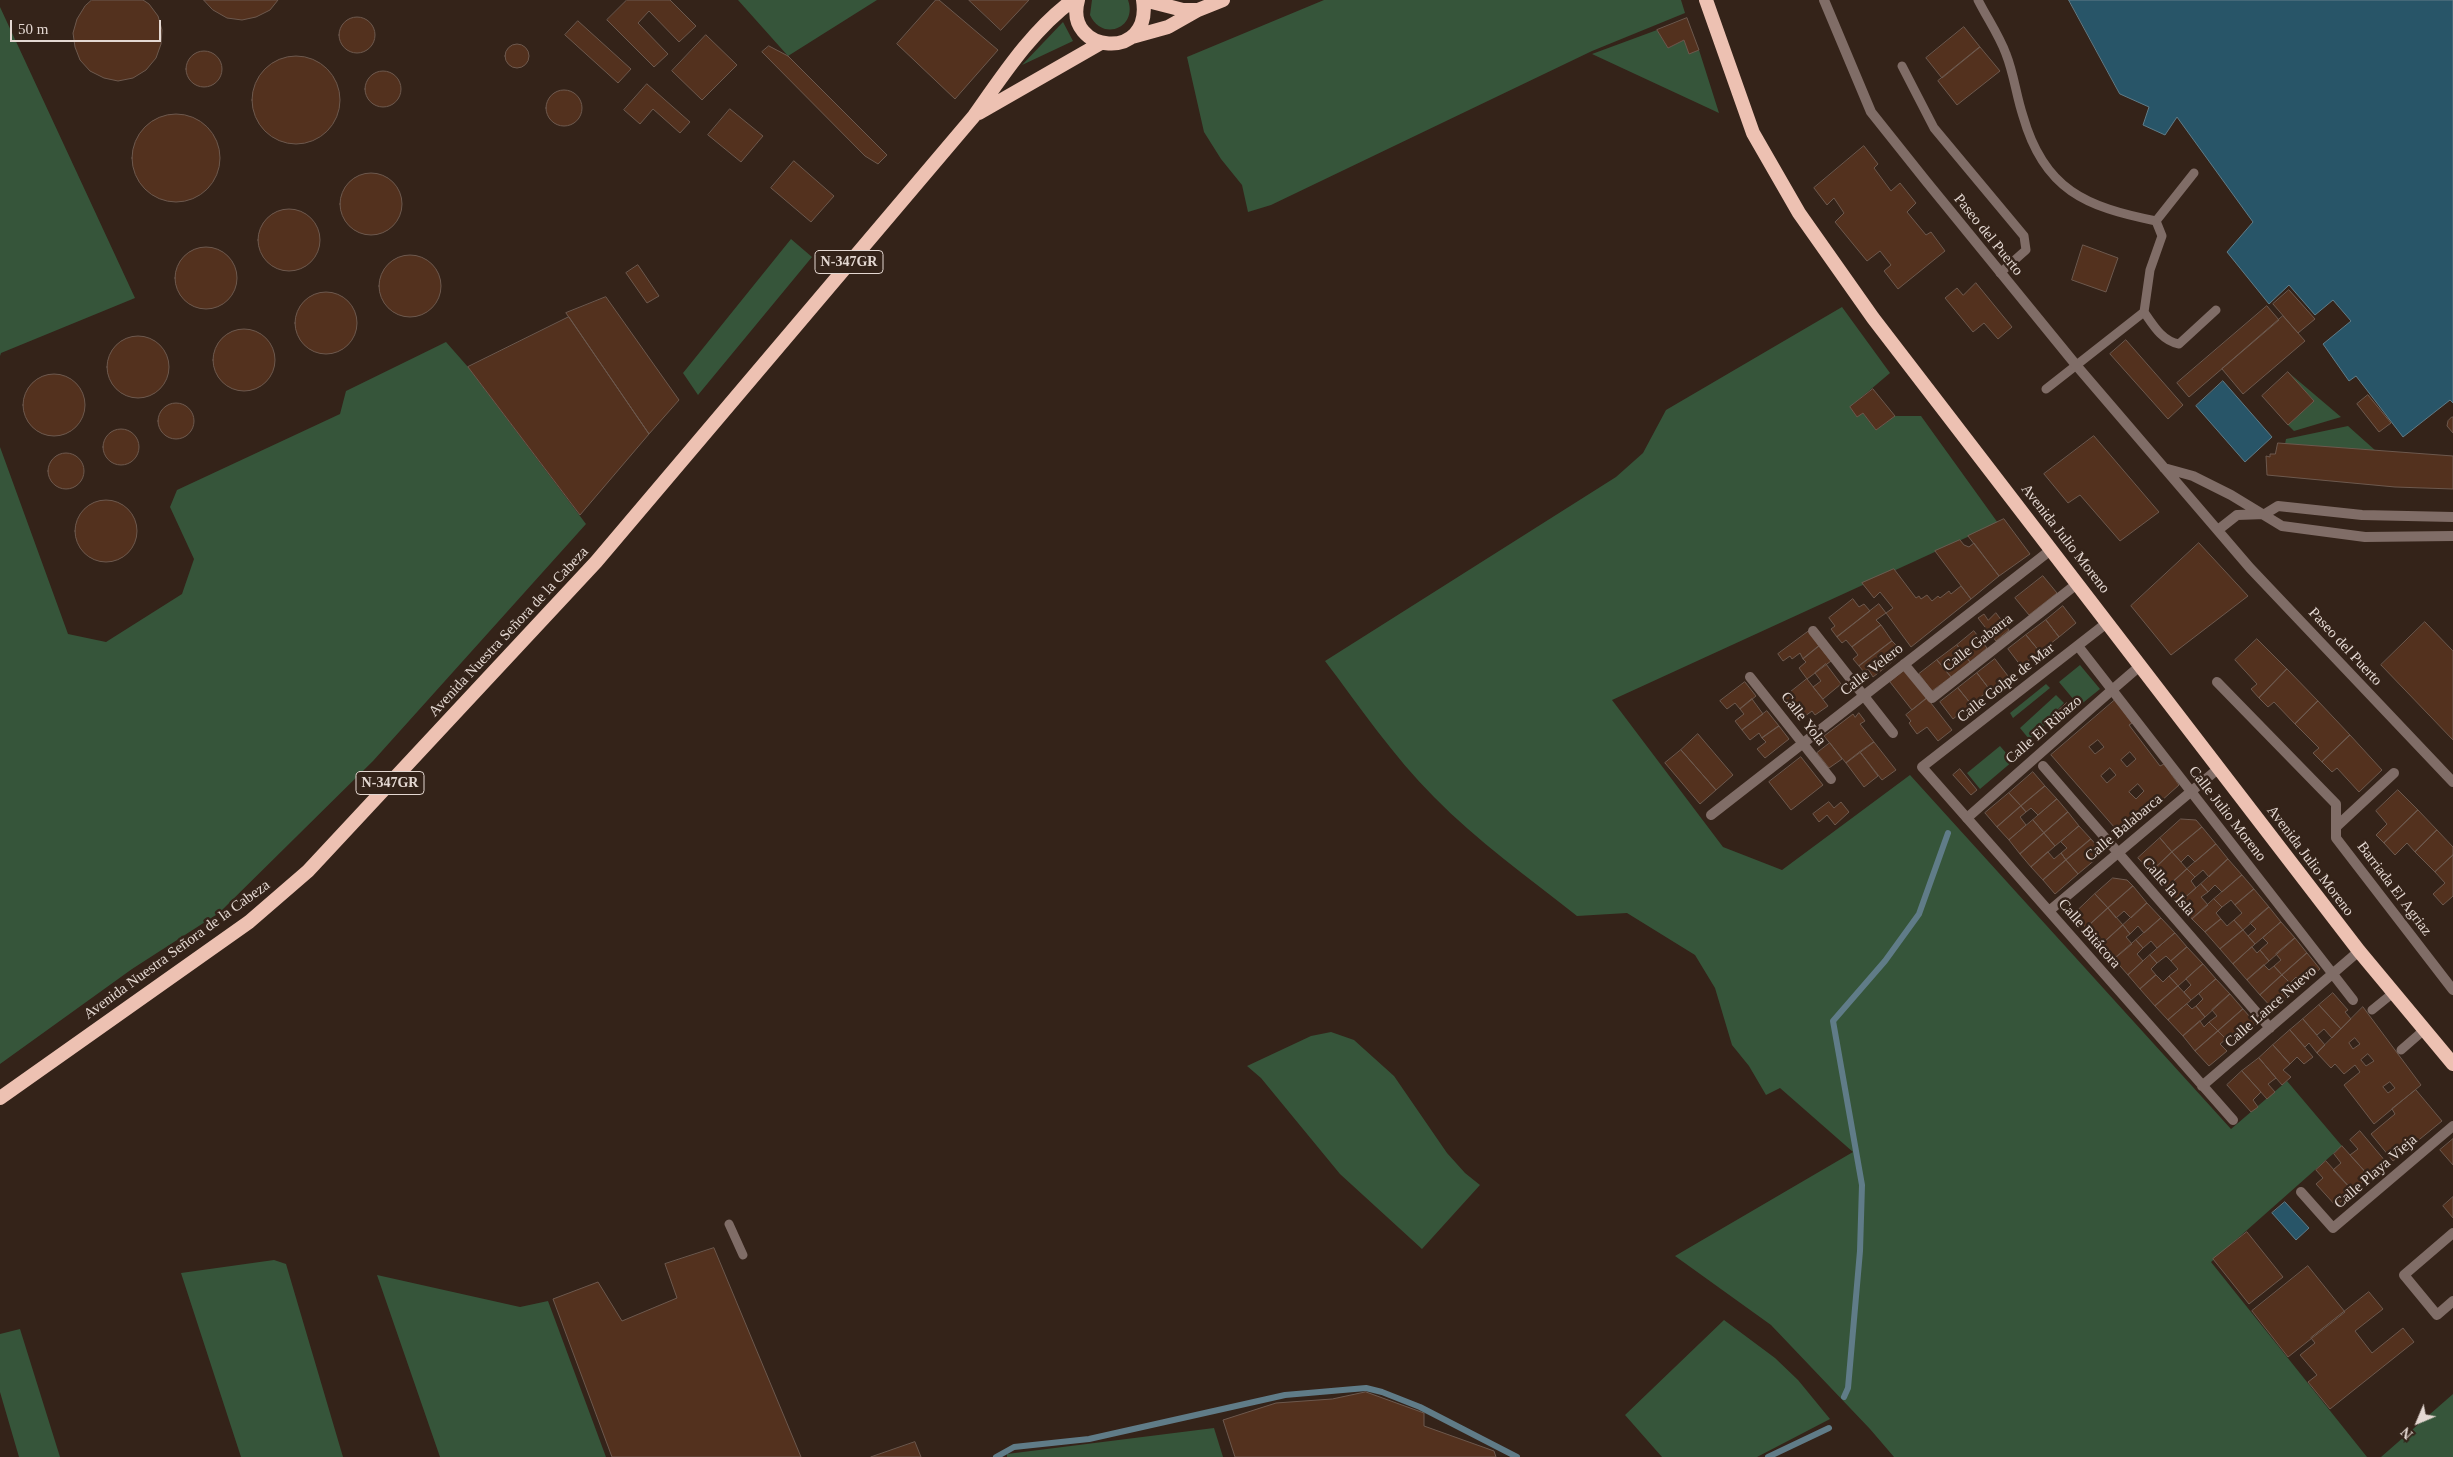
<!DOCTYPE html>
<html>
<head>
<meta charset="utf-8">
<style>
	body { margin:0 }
	#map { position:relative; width:2453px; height:1457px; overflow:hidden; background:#342319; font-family:"Times New Roman",serif }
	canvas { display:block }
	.north { position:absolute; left:2393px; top:1397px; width:50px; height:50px; -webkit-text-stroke:4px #342319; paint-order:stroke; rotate:225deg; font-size:14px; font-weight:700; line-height:20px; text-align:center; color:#e4d8d2 }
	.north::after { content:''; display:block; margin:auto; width:18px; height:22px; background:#e4d8d2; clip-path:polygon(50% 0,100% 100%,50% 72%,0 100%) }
	.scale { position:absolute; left:10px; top:20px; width:151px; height:22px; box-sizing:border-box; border:2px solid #e4d8d2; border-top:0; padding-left:6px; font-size:15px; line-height:18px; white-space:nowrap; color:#e4d8d2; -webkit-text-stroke:4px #342319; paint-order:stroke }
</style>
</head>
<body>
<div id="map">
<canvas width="2453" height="1457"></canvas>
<div class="north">N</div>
<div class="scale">50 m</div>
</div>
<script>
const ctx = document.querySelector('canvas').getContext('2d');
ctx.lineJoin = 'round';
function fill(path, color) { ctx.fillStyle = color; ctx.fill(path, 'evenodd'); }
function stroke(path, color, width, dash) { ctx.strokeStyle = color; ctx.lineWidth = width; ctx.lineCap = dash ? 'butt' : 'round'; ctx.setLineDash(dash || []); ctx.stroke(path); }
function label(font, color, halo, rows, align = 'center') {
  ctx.font = font + ' "Times New Roman",serif'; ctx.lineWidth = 5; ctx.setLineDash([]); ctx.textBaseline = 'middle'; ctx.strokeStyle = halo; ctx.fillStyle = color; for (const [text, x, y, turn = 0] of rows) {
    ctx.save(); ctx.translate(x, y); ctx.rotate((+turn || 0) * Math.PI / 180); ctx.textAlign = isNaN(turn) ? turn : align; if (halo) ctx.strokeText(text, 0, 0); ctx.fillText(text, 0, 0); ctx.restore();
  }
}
fill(new Path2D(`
	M738 0H877L788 56Z
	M1092 0H1128C1138 28 1102 42 1090 15Z
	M1324 0H1681L1685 13 1592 51 1271 205 1248 212 1242 185 1221 159 1204 132 1187 57Z
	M0 7 135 298 1 353 0 356Z
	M1063 22 1073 41 1022 65Z
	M1657 30 1668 48 1684 40 1689 53 1699 50 1719 113 1592 54Z
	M791 239 812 257 698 395 683 373Z
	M1842 307 1890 373 1850 407 1857 417 1863 413 1876 430 1895 416H1921L1998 523 1612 700 1723 847 1782 870 1910 775 2231 1129 2287 1081 2342 1146 2211 1262 2367 1457H1894L1870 1429 1771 1325 1675 1256 1853 1152 1780 1088 1766 1095 1749 1066 1732 1045 1715 988 1695 955 1627 913 1577 916C1529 878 1477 841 1434 797 1393 756 1360 707 1325 661L1616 477 1643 453 1666 410Z
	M446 342 468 367 586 524 373 761 219 913 132 969 0 1064V447L68 634 106 642 182 594 194 559 170 507 177 490 340 414 346 391Z
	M2288 372 2341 417 2294 431 2288 425 2314 401Z
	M2348 426 2376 451 2285 444 2286 439Z
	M2080 665 2100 689 2079 706 2059 682Z
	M2046 684 2050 688 2013 718 2010 713Z
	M2056 695 2064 703 2057 710 2059 712 2029 739 2020 728Z
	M2000 746 2013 761 1980 789 1967 773Z
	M1331 1032 1354 1040 1394 1076 1447 1153 1465 1173 1480 1185 1422 1249 1340 1174 1261 1078 1247 1066 1311 1036Z
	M274 1260 286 1264 343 1457H241L181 1273Z
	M377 1275 520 1307 548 1301 606 1457H440Z
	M1724 1320 1775 1358 1798 1380 1830 1419 1757 1457H1662L1625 1415Z
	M20 1329 60 1457H19L0 1392V1334Z
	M2453 1394V1457H2381Z
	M1214 1428 1223 1457H1007V1454Z`), '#36553a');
const water = new Path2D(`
	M2069 0H2453V403L2450 400 2403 437 2356 376 2349 381 2323 344 2351 321 2333 300 2315 315 2289 285 2269 304 2227 252 2253 222 2177 117 2165 135 2143 125 2149 107 2120 94Z
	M2223 381 2272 437 2245 462 2196 406Z
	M2285 1202 2309 1228 2296 1240 2272 1213Z`);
fill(water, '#285568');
stroke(water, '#607c88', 1);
stroke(new Path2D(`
	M1844 1397 1848 1388 1860 1251 1862 1185 1833 1021 1885 961 1919 914 1948 833
	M996 1457 1014 1447 1089 1439 1285 1395 1366 1388 1382 1392 1420 1407 1517 1457
	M1768 1457 1829 1428`), '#607c88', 6);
const building = new Path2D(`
	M92 0H143L149 4 158 16 162 30 161 44 156 58 146 70 133 78 118 81 104 78 90 71 80 60 75 47 73 33 77 19 85 6Z
	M204 0H278L270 10 256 17 242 20 227 18 213 10Z
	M627 0H670L696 26 679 42 649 11 638 23 668 54 654 67 607 20Z
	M936 0H939L998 50 955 99 897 44Z
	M969 0H1029L1001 30Z
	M339 35a18 18 0 1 1 36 0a18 18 0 1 1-36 0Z
	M1687 18 1699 50 1689 54 1684 40 1668 48 1657 30Z
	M578 21 631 69 618 83 565 35Z
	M1964 27 1980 47 1942 78 1926 58Z
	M706 35 737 65 702 100 672 71Z
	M505 56a12 12 0 1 1 24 0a12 12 0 1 1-24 0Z
	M769 46 788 56 887 155 878 164 865 156 762 52Z
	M1980 47 2000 71 1957 105 1938 81Z
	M186 69a18 18 0 1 1 36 0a18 18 0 1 1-36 0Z
	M252 100a44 44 0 1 1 88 0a44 44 0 1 1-88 0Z
	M365 89a18 18 0 1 1 36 0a18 18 0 1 1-36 0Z
	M647 84 690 122 680 133 653 109 640 124 624 110Z
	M546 108a18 18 0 1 1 36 0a18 18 0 1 1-36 0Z
	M730 109 763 136 741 162 708 135Z
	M132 158a44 44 0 1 1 88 0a44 44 0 1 1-88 0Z
	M1864 146 1878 164 1874 168 1891 191 1900 183 1916 203 1907 212 1926 235 1931 232 1945 251 1898 289 1884 271 1891 265 1880 251 1867 261 1835 222 1844 213 1834 198 1827 205 1814 188Z
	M794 161 834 196 811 222 771 188Z
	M340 204a31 31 0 1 1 62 0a31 31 0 1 1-62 0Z
	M258 240a31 31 0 1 1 62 0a31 31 0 1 1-62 0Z
	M2083 245 2118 258 2106 292 2072 280Z
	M175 278a31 31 0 1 1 62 0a31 31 0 1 1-62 0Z
	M379 286a31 31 0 1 1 62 0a31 31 0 1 1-62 0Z
	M638 265 659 296 647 303 626 273Z
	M1976 283 2012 327 1998 339 1984 323 1973 332 1945 298 1957 288 1963 295Z
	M2289 290 2315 319 2298 333 2273 304Z
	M295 323a31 31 0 1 1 62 0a31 31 0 1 1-62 0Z
	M606 297 679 400 649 434 566 313Z
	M2267 306 2279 320 2189 397 2177 383Z
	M2283 316 2305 341 2243 394 2222 369Z
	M569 317 649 434 580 515 468 367Z
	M213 360a31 31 0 1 1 62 0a31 31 0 1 1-62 0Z
	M107 367a31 31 0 1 1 62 0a31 31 0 1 1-62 0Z
	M2126 340 2183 405 2168 419 2110 354Z
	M2288 372 2314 401 2288 425 2262 396Z
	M23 405a31 31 0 1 1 62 0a31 31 0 1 1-62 0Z
	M1873 389 1895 416 1876 430 1863 413 1857 417 1850 407Z
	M2368 395 2391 423 2379 432 2357 404Z
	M158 421a18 18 0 1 1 36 0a18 18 0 1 1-36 0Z
	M2452 417H2453V433L2447 426 2448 421Z
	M103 447a18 18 0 1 1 36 0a18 18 0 1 1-36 0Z
	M2094 436 2159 512 2120 541 2080 495 2068 503 2044 474Z
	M2278 443 2453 456V489L2395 487 2267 475 2266 456 2270 457V454H2275Z
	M48 471a18 18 0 1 1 36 0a18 18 0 1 1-36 0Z
	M75 531a31 31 0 1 1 62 0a31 31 0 1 1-62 0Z
	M2004 519 2030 554 1999 576 1968 536Z
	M1960 540 1964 545 1969 547 1974 543 1999 576 1971 599 1935 551Z
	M2199 543 2248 596 2171 655 2131 606Z
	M1894 569 1916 598 1919 596 1921 599 1927 595 1932 601 1938 596 1940 598 1949 591 1951 594 1961 586 1971 599 1911 647 1886 613 1893 608 1880 592 1874 598 1862 583Z
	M2043 576 2057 593 2029 615 2015 598Z
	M1853 599 1859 607 1864 604 1870 611 1837 637 1831 629 1835 626 1829 618Z
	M1879 604 1886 613 1876 620 1881 625 1852 647 1846 640 1842 643 1837 637Z
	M2063 606 2076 623 2059 637 2046 620Z
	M1996 613 2009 630 1996 641 1978 618 1984 614 1988 620Z
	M2046 620 2059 637 2040 652 2026 635Z
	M2425 622 2453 651V740L2381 665Z
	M1881 625 1892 641 1859 666 1853 659 1858 655 1852 647Z
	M1809 631 1819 646 1803 659 1800 653 1792 659 1790 656 1783 661 1778 654Z
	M1974 631 1987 648 1970 662 1957 645Z
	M2026 635 2040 652 2021 666 2008 649Z
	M2257 639 2287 669 2259 698 2251 689 2257 684 2235 660Z
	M1892 641 1897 646 1891 650 1897 658 1873 677 1868 669 1864 672 1859 666Z
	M1957 645 1970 662 1951 677 1937 660Z
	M1819 646 1831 661 1807 679 1799 668 1806 662 1803 659Z
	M1995 659 2008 676 1990 690 1977 673Z
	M1937 660 1951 677 1932 691 1919 674Z
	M1826 664 1841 684 1823 699 1813 687 1821 681 1815 673Z
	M2287 669 2318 701 2295 724 2274 702 2268 707 2259 698Z
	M1905 670 1927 698 1912 710 1890 682Z
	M1977 673 1990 690 1971 704 1958 688Z
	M1807 679 1828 706 1815 715 1812 711 1801 719 1783 698Z
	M1745 682 1756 696 1740 709 1735 703 1727 709 1720 701Z
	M1958 688 1971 704 1953 719 1940 702Z
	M1927 698 1952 730 1938 741 1927 727 1917 734 1909 723 1911 721 1906 715Z
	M1752 699 1763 714 1742 730 1735 721 1744 714 1740 709Z
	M2115 700 2132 723 2129 725 2160 766 2164 764 2179 785 2122 836 2051 755ZM2098 740 2104 747 2095 754 2089 747ZM2130 752 2136 759 2127 767 2121 760ZM2110 768 2116 775 2107 783 2101 776ZM2138 784 2144 791 2136 799 2129 792Z
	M2318 701 2350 735 2322 762 2313 753 2319 748 2295 724Z
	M2067 703 2073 710 2066 717 2059 710Z
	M1767 711 1779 726 1762 738 1759 733 1750 740 1742 730Z
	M1859 713 1865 721 1860 724 1874 742 1846 763 1824 736 1853 714 1855 717Z
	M1779 726 1789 739 1765 758 1757 749 1766 742 1762 738Z
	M1698 734 1733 775 1716 790 1681 750Z
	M2350 735 2382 770 2359 792 2337 768 2332 772 2322 762Z
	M1874 742 1896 770 1882 780 1860 752Z
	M1830 743 1842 759 1829 768 1817 753Z
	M1681 750 1716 790 1700 804 1665 763Z
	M1860 752 1878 776 1864 787 1846 763Z
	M1801 757 1823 785 1791 810 1769 782Z
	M1960 769 1977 790 1971 795 1953 775Z
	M2033 772 2045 786 2021 806 2009 793Z
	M2045 786 2057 799 2038 815 2031 808 2026 812 2021 806Z
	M2398 790 2418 810 2384 843 2376 835 2387 824 2376 811Z
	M2009 793 2021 806 1997 827 1985 813Z
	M2057 799 2068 812 2044 833 2033 820Z
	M1829 802 1834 808 1841 802 1849 812 1835 825 1827 815 1819 822 1813 814Z
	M2021 806 2026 812 2020 817 2026 825 2009 840 1997 827Z
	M2418 810 2437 830 2415 852 2407 843 2395 855 2384 843Z
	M2068 812 2079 826 2055 846 2044 833Z
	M2181 819 2196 820 2202 827 2172 852 2160 838Z
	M2033 820 2044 833 2020 854 2009 840Z
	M2079 826 2091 839 2066 860 2061 853 2067 848 2061 842Z
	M2202 827 2216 844 2195 862 2188 855 2181 862 2172 852Z
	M2437 830 2453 847V855L2435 872 2415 852Z
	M2044 833 2055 846 2031 867 2020 854Z
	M2160 838 2172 852 2151 872 2138 858Z
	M2091 839 2103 853 2078 874 2066 860Z
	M2216 844 2228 859 2209 877 2203 870 2195 877 2187 869Z
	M2048 852 2054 859 2061 853 2066 860 2043 880 2031 867Z
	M2172 852 2187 869 2165 889 2151 872Z
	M2453 855V896L2443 905 2433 894 2445 883 2435 872Z
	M2228 859 2242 875 2222 892 2215 885 2208 892 2201 884Z
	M2066 860 2078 874 2055 894 2043 880Z
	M2187 869 2195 877 2191 881 2196 888 2179 903 2165 889Z
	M2242 875 2254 889 2235 905 2231 900 2222 907 2214 899Z
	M2113 878 2127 880 2133 886 2108 908 2095 894Z
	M2201 884 2208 892 2201 897 2208 905 2192 919 2179 903Z
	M2133 886 2147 903 2131 918 2124 911 2116 918 2108 908Z
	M2254 889 2269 907 2243 930 2234 920 2242 913 2235 905Z
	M2095 894 2108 908 2086 928 2074 914Z
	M2214 899 2222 907 2216 913 2221 919 2205 932 2192 919Z
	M2147 903 2161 918 2144 933 2138 926 2130 934 2123 925Z
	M2269 907 2281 922 2255 944 2248 936 2256 929 2250 923Z
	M2108 908 2123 925 2101 945 2086 928Z
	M2161 918 2175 933 2157 948 2151 941 2143 948 2136 940Z
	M2221 919 2227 926 2234 920 2243 930 2220 949 2205 932Z
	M2281 922 2295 938 2269 961 2260 950 2268 943 2263 938Z
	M2123 925 2130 934 2126 937 2132 944 2114 959 2101 945Z
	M2243 930 2255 944 2233 964 2220 949Z
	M2175 933 2187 947 2171 961 2166 956 2157 963 2150 955Z
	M2295 938 2307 953 2282 975 2274 966 2281 960 2276 954Z
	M2136 940 2143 948 2137 954 2143 961 2128 975 2114 959Z
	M2187 947 2203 964 2178 986 2169 976 2178 969 2171 961Z
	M2252 947 2257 953 2260 950 2269 961 2247 980 2233 964Z
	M2307 953 2320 969 2303 984 2296 977 2290 983 2282 975Z
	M2150 955 2157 963 2151 969 2156 975 2140 989 2128 975Z
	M2203 964 2216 979 2191 1000 2184 992 2191 985 2186 979Z
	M2264 965 2269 970 2274 966 2282 975 2260 995 2247 980Z
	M2156 975 2163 982 2169 976 2178 986 2155 1006 2140 989Z
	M2282 975 2290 983 2285 988 2291 995 2274 1010 2260 995Z
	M2216 979 2230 994 2205 1017 2196 1006 2203 999 2199 994Z
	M2178 986 2191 1000 2168 1020 2155 1006Z
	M2333 993 2348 1010 2345 1012 2351 1019 2341 1029 2319 1005Z
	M2230 994 2243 1009 2218 1031 2209 1022 2217 1016 2212 1010Z
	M2187 1004 2192 1009 2196 1006 2205 1017 2183 1036 2168 1020Z
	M2319 1005 2341 1029 2332 1038 2324 1029 2317 1035 2303 1019Z
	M2363 1007 2421 1085 2374 1124 2344 1085 2360 1072 2355 1065 2344 1074 2335 1064 2331 1068 2317 1053ZM2355 1038 2360 1044 2353 1049 2349 1043ZM2368 1054 2374 1061 2366 1066 2361 1060ZM2390 1082 2395 1088 2388 1093 2383 1087Z
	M2243 1009 2256 1024 2238 1041 2232 1033 2226 1039 2218 1031Z
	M2303 1019 2325 1045 2317 1053 2309 1043 2305 1047 2290 1030Z
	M2200 1021 2204 1027 2209 1022 2218 1031 2195 1051 2183 1036Z
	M2290 1030 2313 1057 2304 1064 2297 1057 2290 1064 2273 1045Z
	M2218 1031 2226 1039 2220 1044 2227 1051 2209 1066 2195 1051Z
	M2273 1045 2290 1064 2283 1070 2291 1077 2282 1085 2259 1058Z
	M2259 1058 2276 1078 2268 1084 2275 1092 2267 1099 2242 1071Z
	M2242 1071 2261 1092 2253 1100 2258 1107 2251 1112 2227 1085Z
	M2416 1090 2442 1121 2393 1161 2371 1134 2395 1114 2392 1109Z
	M2360 1131 2386 1162 2369 1176 2350 1155 2358 1149 2350 1140Z
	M2453 1139V1165L2440 1150Z
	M2342 1146 2369 1176 2353 1191 2333 1170 2341 1163 2334 1154Z
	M2326 1161 2353 1191 2336 1206 2316 1184 2323 1178 2316 1170Z
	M2453 1197V1218L2443 1206Z
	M2247 1232 2283 1277 2249 1304 2213 1259Z
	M714 1248 801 1457H612L553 1299 598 1282 622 1321 677 1298 665 1264Z
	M2308 1266 2345 1312 2288 1357 2252 1311Z
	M2369 1292 2383 1309 2355 1331 2372 1353 2403 1328 2414 1342 2330 1409 2308 1382 2317 1375 2300 1355 2315 1343 2311 1338Z
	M1366 1392 1424 1413V1426L1494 1451 1496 1457H1235L1223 1420 1276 1403 1332 1399Z
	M915 1442 921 1457H871Z`);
fill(building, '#53311e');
stroke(building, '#6d594e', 1);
stroke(new Path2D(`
	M1978 0C1987 18 1999 35 2006 54 2014 74 2016 95 2023 116 2044 190 2086 207 2156 221L2162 236 2150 270 2144 312
	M1902 66 1934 128 2024 236 2026 250 2000 273
	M2156 221 2194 173
	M2046 389 2144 312C2153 325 2162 341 2179 344L2216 310
	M2372 1010 2393 993
	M2401 1050 2424 1030
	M729 1224 743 1255`), '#806d67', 9);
stroke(new Path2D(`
	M1967 818 2112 690`), '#806d67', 10);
stroke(new Path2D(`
	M1824 0 1871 112 1926 181 2076 365 2250 568 2453 782
	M2164 468 2193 476 2231 495 2282 526 2365 537 2453 536
	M2218 530 2237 515 2265 514 2278 506 2362 515 2453 517
	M2108 622 1922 767 2233 1120
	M1813 631 1893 733
	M2078 646 2353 1000
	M1904 664 1932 698 2078 583
	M1750 677 1831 779
	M2217 682 2336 804V838L2453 990
	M2112 690 2141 665
	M2043 766 2270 1028
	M1711 815 2052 549
	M2336 827 2394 773
	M2049 911 2219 768
	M2202 1086 2359 951
	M2301 1192 2333 1228 2453 1126
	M2453 1233 2404 1275 2437 1315 2453 1301`), '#806d67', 10);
stroke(new Path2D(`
	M1078 0C1063 53 1153 63 1143 0
	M1144 0 1183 10H1197
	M1706 0 1753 133 1799 213 1873 318 2359 951 2453 1064
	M1132 37 1168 27 1198 10 1223 0
	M979 113 1101 43
	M0 1098 249 922 308 871 596 562 974 116C1003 75 1032 30 1073 0`), '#edc1b2', 14);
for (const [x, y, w] of [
	[849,262,68],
	[390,783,68]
]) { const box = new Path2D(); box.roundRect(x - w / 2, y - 11.5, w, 23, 4); ctx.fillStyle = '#342319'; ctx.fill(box); stroke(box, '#e4d8d2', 1); }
label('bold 14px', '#e4d8d2', null, [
	["N-347GR",849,262],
	["N-347GR",390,783]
]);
label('15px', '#e4d8d2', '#342319', [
	["Paseo del Puerto",1988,235,51],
	["Avenida Julio Moreno",2065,539,52],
	["Avenida Nuestra Señora de la Cabeza",509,632,-47],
	["Calle Gabarra",1978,643,-38],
	["Paseo del Puerto",2345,647,47],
	["Calle Velero",1872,670,-38],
	["Calle Golpe de Mar",2006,683,-38],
	["Calle Yola",1803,719,52],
	["Calle El Ribazo",2044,730,-41],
	["Calle Julio Moreno",2227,814,52],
	["Calle Balabarca",2124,828,-40],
	["Avenida Julio Moreno",2310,861,53],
	["Calle la Isla",2168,887,49],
	["Barriada El Agriaz",2394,889,53],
	["Calle Bitácora",2089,934,49],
	["Avenida Nuestra Señora de la Cabeza",177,950,-36],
	["Calle Lance Nuevo",2271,1007,-41],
	["Calle Playa Vieja",2376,1172,-41]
]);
</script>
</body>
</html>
